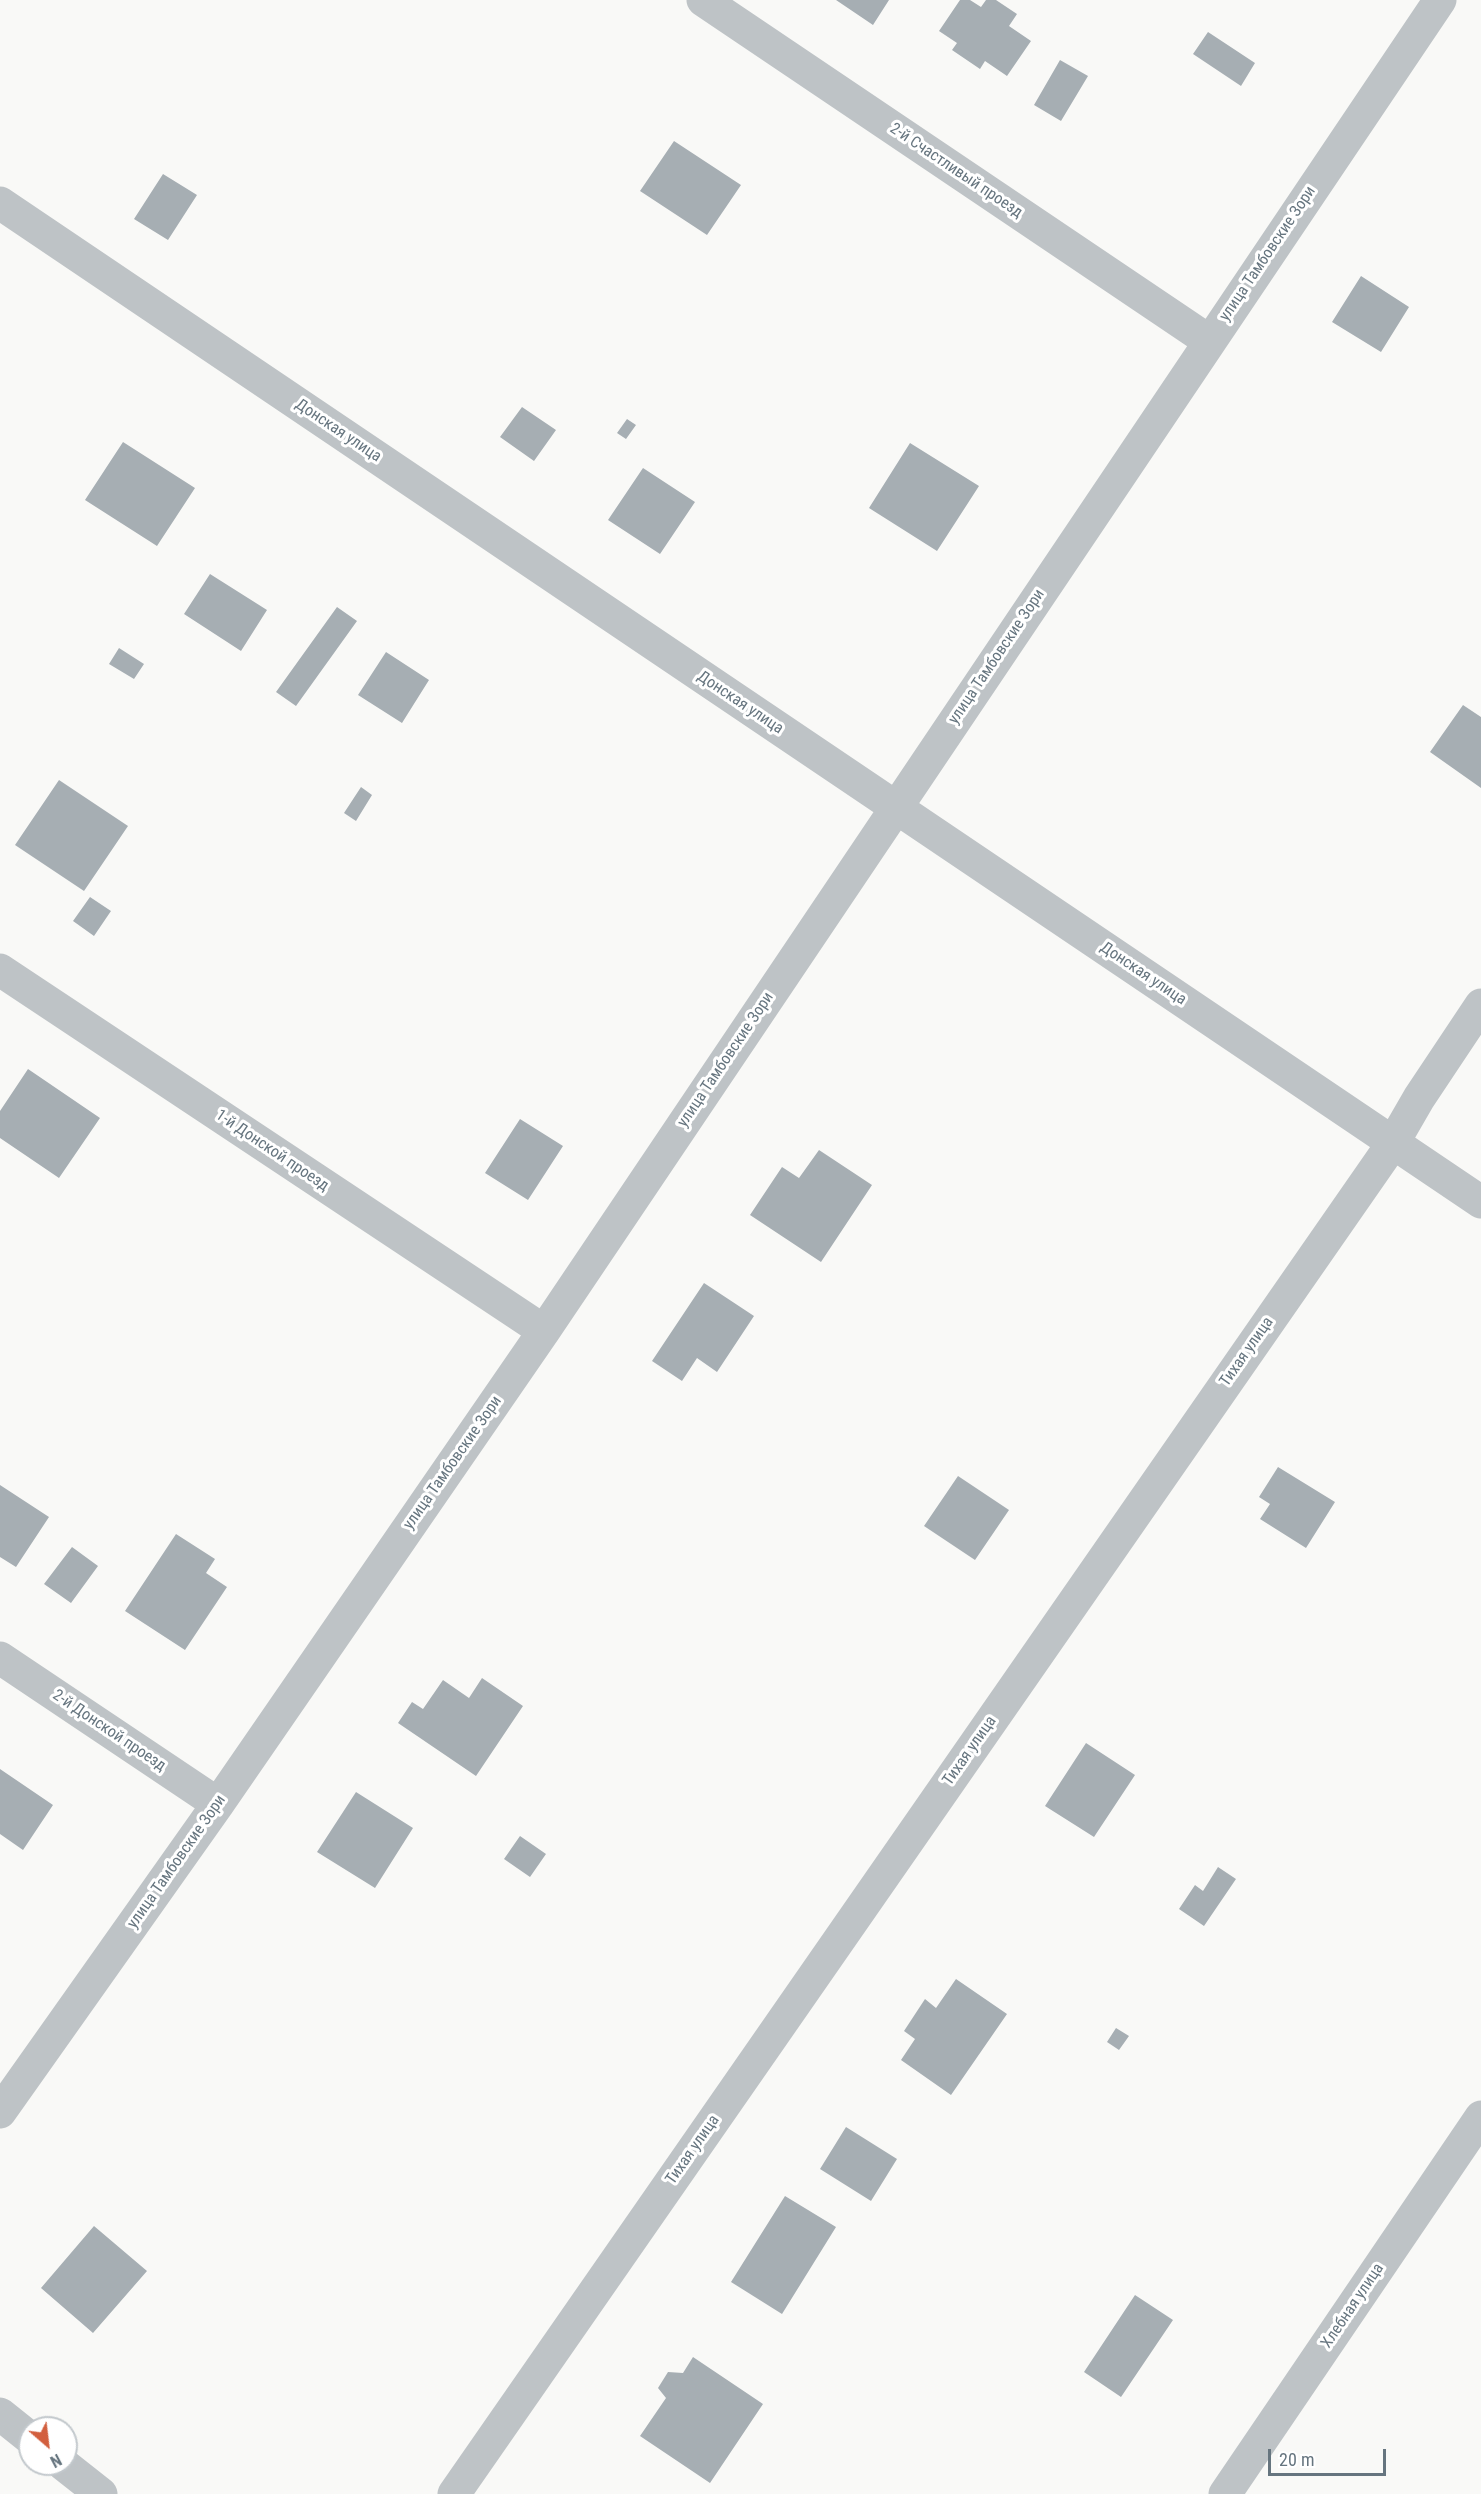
<!DOCTYPE html>
<html>
<head>
<meta charset="utf-8">
<style>
	body { margin:0 }
	#map { position:relative; width:1481px; height:2494px; overflow:hidden; background:#f9f9f7; font-family:"Roboto Condensed",sans-serif }
	canvas { display:block }
	.north { position:absolute; left:18px; top:2416px; width:60px; height:60px; box-sizing:border-box; background:#fff; border:2px solid #c2c8cc; border-radius:50%; rotate:152deg; font-size:16px; font-weight:700; line-height:24px; text-align:center; color:#66757f }
	.north::after { content:''; display:block; margin:auto; width:21px; height:27px; background:#d25f3e; clip-path:polygon(50% 0,100% 100%,50% 72%,0 100%) }
	.scale { position:absolute; left:1268px; top:2449px; width:118px; height:27px; box-sizing:border-box; border:3px solid #66757f; border-top:0; padding-left:8px; font-size:18px; line-height:21px; white-space:nowrap; color:#66757f; -webkit-text-stroke:4px #fff; paint-order:stroke }
</style>
</head>
<body>
<div id="map">
<canvas width="1481" height="2494"></canvas>
<div class="north">N</div>
<div class="scale">20 m</div>
</div>
<script>
const ctx = document.querySelector('canvas').getContext('2d');
ctx.lineJoin = 'round';
function fill(path, color) { ctx.fillStyle = color; ctx.fill(path, 'evenodd'); }
function stroke(path, color, width, dash) { ctx.strokeStyle = color; ctx.lineWidth = width; ctx.lineCap = dash ? 'butt' : 'round'; ctx.setLineDash(dash || []); ctx.stroke(path); }
function label(font, color, halo, rows, align = 'center') {
  ctx.font = font + ' "Roboto Condensed",sans-serif'; ctx.lineWidth = 6; ctx.setLineDash([]); ctx.textBaseline = 'middle'; ctx.strokeStyle = halo; ctx.fillStyle = color; for (const [text, x, y, turn = 0] of rows) {
    ctx.save(); ctx.translate(x, y); ctx.rotate((+turn || 0) * Math.PI / 180); ctx.textAlign = isNaN(turn) ? turn : align; if (halo) ctx.strokeText(text, 0, 0); ctx.fillText(text, 0, 0); ctx.restore();
  }
}
fill(new Path2D(`
	M836 0H889L873 25Z
	M960 0H970L981 7 986 0H996L1017 14 1009 26 1031 41 1007 76 985 61 980 69 952 50 957 43 939 31Z
	M1208 32 1255 63 1241 86 1193 54Z
	M1060 60 1088 76 1061 121 1034 105Z
	M674 141 741 185 707 235 640 191Z
	M163 174 197 195 168 240 134 219Z
	M1361 276 1409 307 1381 352 1332 322Z
	M522 407 556 430 534 461 500 437Z
	M627 419 636 425 626 439 617 433Z
	M123 442 195 488 157 546 85 500Z
	M910 443 979 486 937 551 869 508Z
	M643 468 695 502 660 554 608 520Z
	M210 574 267 610 241 651 184 614Z
	M337 607 357 621 296 706 276 692Z
	M119 648 144 664 134 679 109 664Z
	M386 652 429 680 402 723 358 695Z
	M1463 705 1481 717V788L1430 752Z
	M59 780 128 826 84 891 15 845Z
	M361 787 372 795 356 821 344 813Z
	M90 897 111 911 94 936 73 921Z
	M28 1069 100 1118 59 1178 0 1138V1111Z
	M520 1119 563 1146 528 1200 485 1173Z
	M819 1150 872 1185 821 1262 750 1215 782 1167 799 1178Z
	M704 1283 754 1316 717 1372 697 1358 682 1381 652 1361Z
	M1278 1467 1335 1502 1306 1548 1260 1519 1270 1504 1259 1497Z
	M958 1476 1009 1510 975 1560 924 1526Z
	M0 1485 49 1517 16 1567 0 1557Z
	M176 1534 215 1559 206 1573 227 1587 185 1650 125 1611Z
	M72 1547 98 1566 71 1603 44 1584Z
	M482 1678 523 1706 476 1776 398 1723 412 1702 423 1709 443 1680 469 1698Z
	M1086 1743 1135 1775 1094 1837 1045 1806Z
	M0 1769 53 1805 23 1850 0 1834Z
	M356 1792 413 1828 375 1888 317 1852Z
	M520 1836 546 1854 530 1877 504 1859Z
	M1218 1867 1236 1879 1204 1926 1179 1909 1195 1885 1203 1891Z
	M956 1979 1007 2014 951 2095 901 2060 915 2039 904 2031 925 1999 936 2008Z
	M1116 2028 1129 2036 1119 2050 1107 2042Z
	M846 2127 897 2159 871 2201 820 2169Z
	M785 2196 836 2227 782 2314 731 2282Z
	M94 2226 147 2271 93 2333 41 2288Z
	M1135 2295 1173 2320 1121 2397 1084 2372Z
	M693 2357 763 2404 710 2483 640 2436 666 2398 658 2388 668 2372 683 2373Z`), '#a6aeb3');
stroke(new Path2D(`
	M703 0 1209 341
	M0 203 1481 1202
	M0 970 544 1331
	M0 1658 218 1804
	M0 2112 218 1804 544 1331 1440 0
	M0 2414 30 2438
	M63 2464 101 2494
	M454 2494 1393 1143 1419 1098 1481 1005
	M1225 2494 1481 2117`), '#bec3c6', 33);
label('16px', '#66757f', '#fff', [
	["2-й Счастливый проезд",956,171,34],
	["улица Тамбовские Зори",1268,254,-56],
	["Донская улица",338,431,34],
	["улица Тамбовские Зори",997,657,-56],
	["Донская улица",740,703,34],
	["Донская улица",1143,974,34],
	["улица Тамбовские Зори",726,1060,-56],
	["1-й Донской проезд",272,1151,34],
	["Тихая улица",1247,1352,-55],
	["улица Тамбовские Зори",453,1463,-55],
	["2-й Донской проезд",109,1731,34],
	["Тихая улица",970,1751,-55],
	["улица Тамбовские Зори",177,1862,-55],
	["Тихая улица",693,2150,-55],
	["Хлебная улица",1353,2306,-56]
]);
</script>
</body>
</html>
